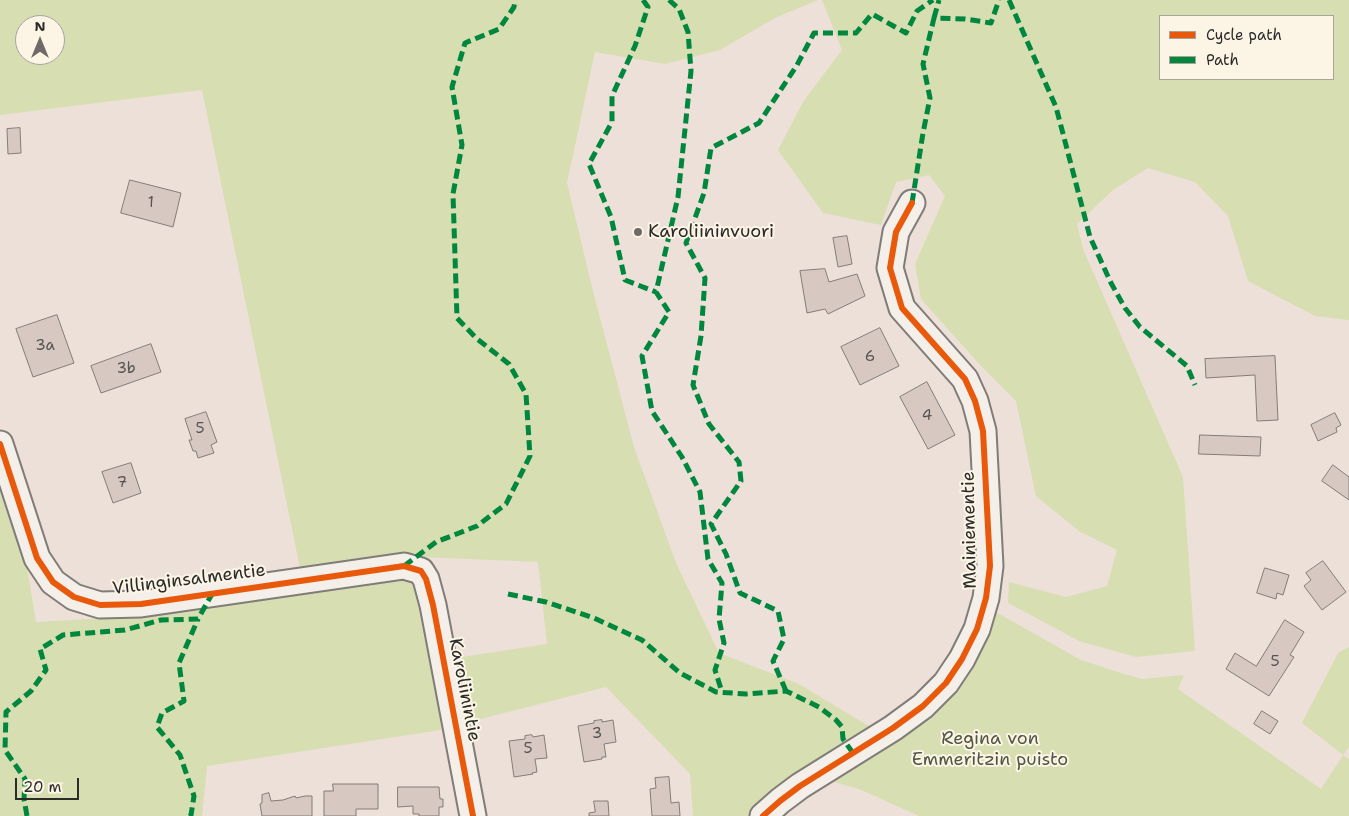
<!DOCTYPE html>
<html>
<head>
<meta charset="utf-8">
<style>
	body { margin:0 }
	#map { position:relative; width:1349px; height:816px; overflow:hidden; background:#ede0d8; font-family:"Shantell Sans",sans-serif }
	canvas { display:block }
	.legend { position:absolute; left:1159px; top:15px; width:175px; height:65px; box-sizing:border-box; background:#fcf5e5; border:1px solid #a8a49b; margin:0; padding:6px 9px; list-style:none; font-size:15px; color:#2b2b2b }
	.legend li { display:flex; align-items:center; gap:10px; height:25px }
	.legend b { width:25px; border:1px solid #a8a49b }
	.north { position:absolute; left:15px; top:15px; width:50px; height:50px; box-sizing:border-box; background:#fcf5e5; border:1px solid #a8a49b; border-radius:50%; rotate:0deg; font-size:14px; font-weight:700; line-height:20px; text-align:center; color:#2b2b2b }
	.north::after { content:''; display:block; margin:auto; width:18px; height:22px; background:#6f6a68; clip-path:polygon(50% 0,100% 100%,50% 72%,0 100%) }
	.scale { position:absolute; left:15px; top:778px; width:64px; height:22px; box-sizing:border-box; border:2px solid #2b2b2b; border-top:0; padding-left:6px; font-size:15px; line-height:18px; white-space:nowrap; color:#2b2b2b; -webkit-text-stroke:4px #fcf5e5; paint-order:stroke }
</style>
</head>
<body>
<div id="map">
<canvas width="1349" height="816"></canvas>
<ul class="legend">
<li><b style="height:6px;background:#e8590c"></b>Cycle path</li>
<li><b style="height:6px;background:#00873e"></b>Path</li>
</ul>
<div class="north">N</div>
<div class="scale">20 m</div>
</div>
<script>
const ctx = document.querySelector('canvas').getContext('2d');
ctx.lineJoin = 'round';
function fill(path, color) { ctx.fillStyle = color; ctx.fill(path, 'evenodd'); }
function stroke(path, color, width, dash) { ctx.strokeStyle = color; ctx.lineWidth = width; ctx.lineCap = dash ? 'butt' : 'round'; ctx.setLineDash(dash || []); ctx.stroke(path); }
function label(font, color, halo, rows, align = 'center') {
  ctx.font = font + ' "Shantell Sans",sans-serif'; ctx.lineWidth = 4; ctx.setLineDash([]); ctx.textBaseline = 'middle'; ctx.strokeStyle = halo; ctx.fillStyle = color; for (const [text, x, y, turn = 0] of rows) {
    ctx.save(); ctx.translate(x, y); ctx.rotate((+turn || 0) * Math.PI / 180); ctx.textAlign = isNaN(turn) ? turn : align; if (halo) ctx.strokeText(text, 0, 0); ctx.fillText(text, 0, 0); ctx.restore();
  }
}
fill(new Path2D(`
	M0 0H818L775 18 720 50 665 64 595 52 567 183 593 291 634 447 676 563 719 653 799 684 872 728C829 753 780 776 748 816H693L690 774 606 687 469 722 456 658 547 644 538 562 401 556 300 568 202 90 0 115ZM25 25H55V55H25Z
	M822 0H1349V320L1315 316 1248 281 1228 216 1195 182 1148 168 1113 190 1077 224 1083 249 1183 477 1195 651 1136 657 1079 641 1008 603 1009 582 1066 597 1107 586 1117 550 1079 531 1036 496 1016 401 981 366 921 299 915 264 945 196 929 175 896 182 881 225 823 213 778 150 803 102 842 50ZM1160 16H1333V79H1160Z
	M0 481 26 561 36 622 146 616 404 578 418 584 447 729 207 766 202 816H0Z
	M994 611 1081 660 1124 674 1142 679 1184 675 1178 689 1321 789 1343 755 1302 723 1338 653 1349 647V747L1343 755 1349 759V816H919L859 789 820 778 891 738Z`), '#d6deb2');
const building = new Path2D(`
	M20 128 21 153 8 154 7 129Z
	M130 180 181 193 173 227 121 213Z
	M847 236 852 264 838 267 833 238Z
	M825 269 829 282 857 274 865 296 828 314 825 309 807 313 800 271Z
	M57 315 74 363 33 377 16 329Z
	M880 328 899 366 860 385 841 347Z
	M151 344 161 372 101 393 91 366Z
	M1275 356 1278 420 1257 421 1255 375 1206 378 1205 359Z
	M927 382 955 435 928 449 900 397Z
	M206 412 217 442 211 445 214 453 198 458 196 451H193L189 440H192L185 419Z
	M1335 413 1341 425 1336 428 1337 432 1318 441 1311 425Z
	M1200 435 1261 437 1260 456 1199 454Z
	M131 463 141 493 113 503 102 472Z
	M1333 465 1349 477V500L1322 481Z
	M1323 561 1346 592 1322 610 1304 586 1311 580 1306 573Z
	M1265 568 1289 575 1283 595 1277 593 1276 599 1257 593Z
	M1285 620 1304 632 1290 655 1294 657 1269 696 1226 669 1235 653 1256 666Z
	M1262 711 1278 721 1270 734 1254 724Z
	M602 720V722L613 720 616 742 604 744 606 757H602V759L584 762 578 726 594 723V721Z
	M532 735 533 737 544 735 547 758 535 759 537 772 532 773 533 774 514 777 509 741 525 739V736Z
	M669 777 671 803 679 802 680 816H652L650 789 656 788 655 778Z
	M333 784H378V809H356V816H324V791H333Z
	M398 787H439L440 799H443V807H439V816H419V814H413V806L398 807Z
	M269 793 271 801 283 800 295 796 296 798 305 796H312V816H262L260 804 262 803V795Z
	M594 801H608L609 816H589V813L595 812Z`);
fill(building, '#d8c8c2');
stroke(building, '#827c79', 1);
const minor = new Path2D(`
	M0 444 37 558 53 582 74 597 100 605 141 604 404 566 421 571 426 579 433 605 473 816
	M763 816 780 801 800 786 893 728 923 706 946 683 962 659 977 629 986 598 990 566 983 431 975 401 965 379 902 308 890 268 896 232 912 203`);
stroke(minor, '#827c79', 29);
stroke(minor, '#f4efe9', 25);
stroke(new Path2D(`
	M643 0 648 7 635 46 612 96V122L589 164 611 217 625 280 656 292
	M669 0 679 9 688 32 691 71 678 197 656 292 669 312 642 356 652 411 682 457 700 492 708 559 722 583 719 619 724 643 715 670 722 692
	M1009 0 1056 107 1090 237 1111 283 1125 308 1140 327 1187 366 1195 385
	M934 18 939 0
	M912 203 923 133 930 98 923 64 934 18 965 19 991 23 999 0
	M404 566 436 542 477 526 506 504 530 456 526 394 509 364 476 338 457 318 453 194 462 145 452 87 465 43 499 29 514 7 515 0
	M508 594 546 602 594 618 642 640 680 673 716 692 746 694 786 691 819 707 836 720 842 727 843 739 853 753
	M786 691 773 661 784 639 778 611 740 593 726 554 711 524 741 481 739 462 709 424 693 385 701 336 705 278 686 243 704 193 711 148 759 123 797 65 814 33H856L872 14 906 33 917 11 933 0
	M27 816 24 799 25 779 5 750 6 712 31 691 46 670 40 649 63 635 125 630 161 620 198 619 212 594
	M189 816 191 815 194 796 180 755 157 727 162 713 184 701 179 663 198 619`), '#00873e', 5, [10, 5]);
stroke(new Path2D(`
	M0 444 37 558 53 582 74 597 100 605 141 604 404 566 421 571 426 579 433 605 473 816
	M763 816 780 801 800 786 893 728 923 706 946 683 962 659 977 629 986 598 990 566 983 431 975 401 965 379 902 308 890 268 896 232 912 203`), '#e8590c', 6);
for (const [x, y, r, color] of [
	[638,232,5,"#6f6a68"]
]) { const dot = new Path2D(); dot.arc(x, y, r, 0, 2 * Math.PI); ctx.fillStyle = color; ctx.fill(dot); stroke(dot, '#fcf5e5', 2); }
label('15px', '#575352', null, [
	["1",151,203],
	["3a",45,346],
	["6",870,357],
	["3b",126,369],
	["4",927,416],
	["5",200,429],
	["7",122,483],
	["5",1275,662],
	["3",597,734],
	["5",528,749]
]);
label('18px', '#2b2b2b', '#fcf5e5', [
	["Karoliininvuori",648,232]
], 'left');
label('18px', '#2b2b2b', '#fcf5e5', [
	["Mainiementie",970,530,-91],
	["Villinginsalmentie",189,580,-7],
	["Karoliinintie",464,690,79]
]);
label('18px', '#515745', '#fcf5e5', [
	["Regina von",990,739],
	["Emmeritzin puisto",990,760]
]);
</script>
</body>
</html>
